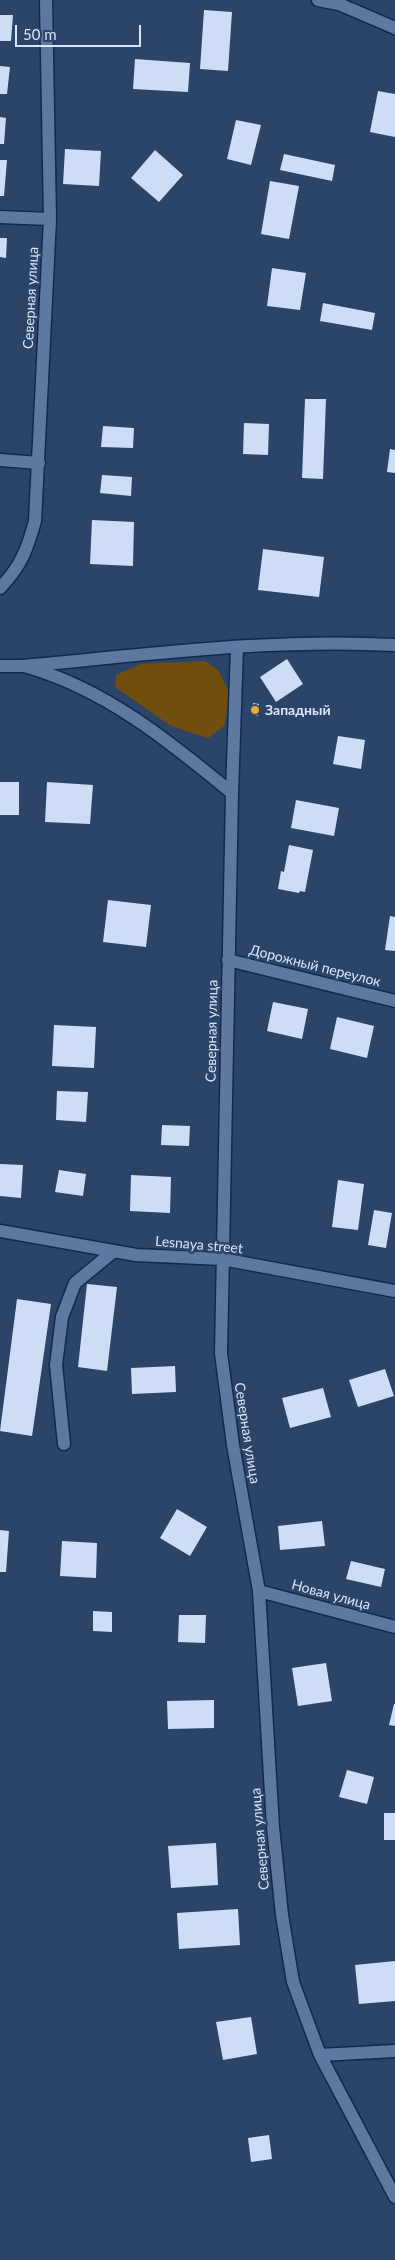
<!DOCTYPE html>
<html>
<head>
<meta charset="utf-8">
<style>
	body { margin:0 }
	#map { position:relative; width:395px; height:2260px; overflow:hidden; background:#2b4468; font-family:Lato,sans-serif }
	canvas { display:block }
	.scale { position:absolute; left:15px; top:25px; width:126px; height:22px; box-sizing:border-box; border:2px solid #d7e6fc; border-top:0; padding-left:6px; font-size:15px; line-height:18px; white-space:nowrap; color:#d7e6fc; -webkit-text-stroke:4px #2b4468; paint-order:stroke }
</style>
</head>
<body>
<div id="map">
<canvas width="395" height="2260"></canvas>
<div class="scale">50 m</div>
</div>
<script>
const ctx = document.querySelector('canvas').getContext('2d');
ctx.lineJoin = 'round';
function fill(path, color) { ctx.fillStyle = color; ctx.fill(path, 'evenodd'); }
function stroke(path, color, width, dash) { ctx.strokeStyle = color; ctx.lineWidth = width; ctx.lineCap = dash ? 'butt' : 'round'; ctx.setLineDash(dash || []); ctx.stroke(path); }
function label(font, color, halo, rows, align = 'center') {
  ctx.font = font + ' Lato,sans-serif'; ctx.lineWidth = 5; ctx.setLineDash([]); ctx.textBaseline = 'middle'; ctx.strokeStyle = halo; ctx.fillStyle = color; for (const [text, x, y, turn = 0] of rows) {
    ctx.save(); ctx.translate(x, y); ctx.rotate((+turn || 0) * Math.PI / 180); ctx.textAlign = isNaN(turn) ? turn : align; if (halo) ctx.strokeText(text, 0, 0); ctx.fillText(text, 0, 0); ctx.restore();
  }
}
fill(new Path2D(`
	M205 661 218 670 230 694 224 726 208 738 171 726 115 687 116 675 140 664Z`), '#704f0e');
fill(new Path2D(`
	M204 10 232 12 228 71 200 69Z
	M0 15H13L11 41H0Z
	M135 59 190 63 188 92 133 89Z
	M0 66 10 67 7 94H0Z
	M378 91 395 94V137L370 132Z
	M0 117 6 118 4 144H0Z
	M236 120 261 125 251 165 227 159Z
	M65 149 101 151 99 186 63 184Z
	M155 150 183 175 159 202 131 178Z
	M284 154 335 165 332 181 280 170Z
	M0 160H7L4 196H0Z
	M270 181 299 186 289 239 261 234Z
	M0 238H7L6 258 0 257Z
	M272 268 306 273 300 310 267 306Z
	M323 303 375 313 372 330 320 321Z
	M305 399H326L323 479 302 478Z
	M244 423 269 424 268 455 243 454Z
	M103 426 134 428 133 448 101 447Z
	M390 449 395 450V473L387 472Z
	M102 475 132 477 131 496 100 493Z
	M92 520 134 522 133 566 90 564Z
	M263 549 324 557 319 597 258 590Z
	M287 659 303 684 276 702 260 677Z
	M253 703 259 704 258 716 252 715Z
	M338 736 365 740 361 769 333 764Z
	M0 782H19V815H0Z
	M47 782 93 785 90 824 45 822Z
	M296 800 339 808 334 836 291 828Z
	M289 845 313 850 305 892 300 891 299 893 278 889 281 871 284 872Z
	M108 900 151 905 146 947 103 942Z
	M390 916 395 917V951L385 950Z
	M273 1002 308 1009 302 1039 267 1031Z
	M337 1017 374 1026 367 1058 330 1049Z
	M54 1025 96 1027 94 1068 52 1066Z
	M57 1091 88 1092 86 1122 56 1120Z
	M162 1125 190 1126 189 1146 161 1145Z
	M0 1164 23 1165 21 1198 0 1196Z
	M59 1170 86 1174 83 1196 55 1192Z
	M131 1175 171 1177 170 1213 130 1211Z
	M338 1180 364 1184 358 1230 332 1227Z
	M374 1210 392 1213 386 1248 368 1245Z
	M87 1284 117 1287 107 1371 78 1367Z
	M17 1299 51 1304 32 1436 0 1431Z
	M175 1366 176 1392 132 1394 131 1368Z
	M385 1369 394 1396 358 1407 349 1380Z
	M323 1388 331 1417 290 1428 282 1398Z
	M177 1509 207 1527 190 1556 160 1538Z
	M322 1521 325 1546 280 1550 278 1526Z
	M0 1530 9 1531 6 1572H0Z
	M62 1541 97 1543 96 1578 60 1576Z
	M351 1561 385 1569 381 1587 346 1579Z
	M93 1611 112 1612V1632L93 1631Z
	M179 1615H206L205 1643 178 1642Z
	M326 1663 332 1701 298 1706 292 1668Z
	M214 1700V1728L168 1729 167 1701Z
	M394 1704H395V1726L389 1725Z
	M347 1770 374 1777 367 1804 339 1797Z
	M384 1813H395V1840H384Z
	M216 1843 218 1885 171 1888 168 1846Z
	M238 1909 240 1945 179 1949 177 1913Z
	M395 1961V2001L359 2004 355 1965Z
	M251 2017 257 2054 223 2060 216 2022Z
	M269 2135 272 2159 251 2162 248 2138Z`), '#cdddf5');
const minor = new Path2D(`
	M318 0 339 4 395 28
	M0 217 50 219
	M0 460 39 463
	M0 588C21 566 27 550 35 521L50 219 46 0
	M237 647 232 793 221 1353 233 1445 259 1591 273 1827 282 1915 293 1982 320 2055 395 2197
	M24 666C104 688 169 741 232 793
	M228 960 395 1001
	M0 1231 136 1255 222 1259 395 1291
	M64 1444 56 1365 62 1317 75 1283 114 1251
	M259 1591 395 1627
	M320 2055 395 2051`);
const tertiary = new Path2D(`
	M0 666H22C145 655 271 638 395 645`);
stroke(minor, '#12294b', 15);
stroke(tertiary, '#12294b', 15);
stroke(minor, '#5e79a0', 12);
stroke(tertiary, '#5e79a0', 12);
for (const [x, y, r, color] of [
	[255,710,5,"#e9aa38"]
]) { const dot = new Path2D(); dot.arc(x, y, r, 0, 2 * Math.PI); ctx.fillStyle = color; ctx.fill(dot); stroke(dot, '#2b4468', 2); }
label('14px', '#d7e6fc', '#2b4468', [
	["Северная улица",31,298,-87],
	["Дорожный переулок",315,966,14],
	["Северная улица",212,1031,-89],
	["Lesnaya street",199,1245,5],
	["Северная улица",247,1433,81],
	["Новая улица",331,1595,15],
	["Северная улица",260,1839,-95]
]);
label('bold 14px', '#d7e6fc', '#2b4468', [
	["Западный",265,710]
], 'left');
</script>
</body>
</html>
